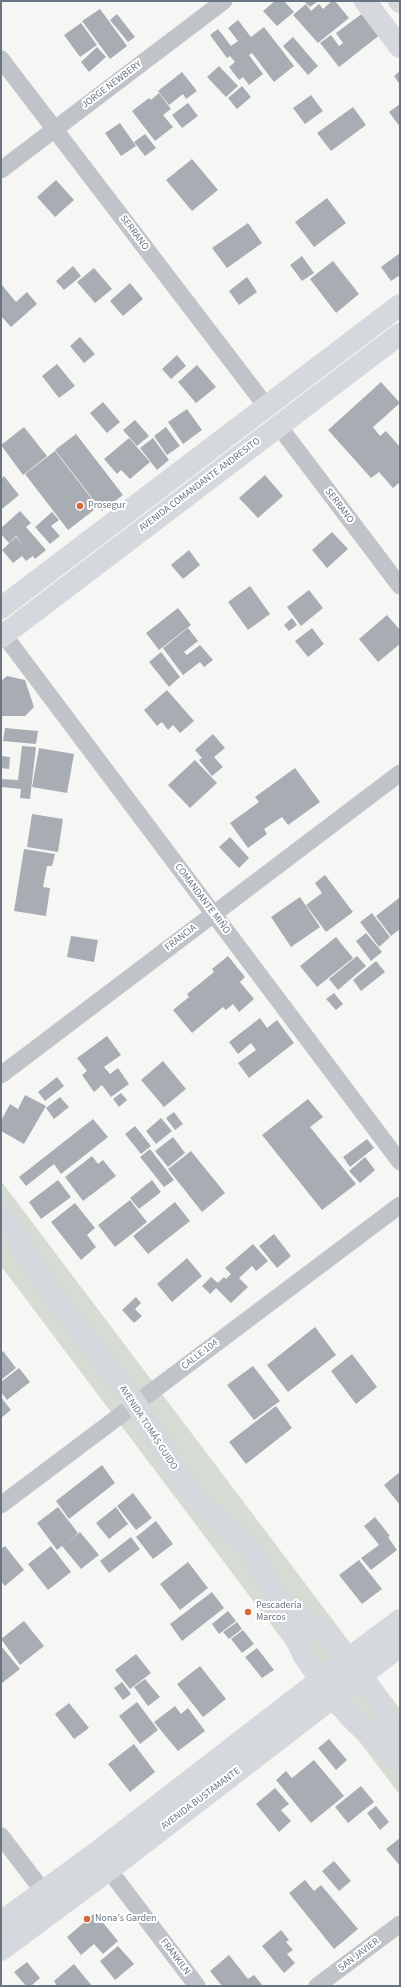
<!DOCTYPE html>
<html>
<head>
<meta charset="utf-8">
<style>
	body { margin:0 }
	#map { position:relative; width:401px; height:1987px; overflow:hidden; background:#f6f7f4; font-family:"Source Sans 3",sans-serif }
	canvas { display:block }
	.frame { position:absolute; inset:0; border:2px solid #697582; pointer-events:none }
</style>
</head>
<body>
<div id="map">
<canvas width="401" height="1987"></canvas>
<div class="frame"></div>
</div>
<script>
const ctx = document.querySelector('canvas').getContext('2d');
ctx.lineJoin = 'round';
function fill(path, color) { ctx.fillStyle = color; ctx.fill(path, 'evenodd'); }
function stroke(path, color, width, dash) { ctx.strokeStyle = color; ctx.lineWidth = width; ctx.lineCap = dash ? 'butt' : 'round'; ctx.setLineDash(dash || []); ctx.stroke(path); }
function label(font, color, halo, rows, align = 'center') {
  ctx.font = font + ' "Source Sans 3",sans-serif'; ctx.lineWidth = 4; ctx.setLineDash([]); ctx.textBaseline = 'middle'; ctx.strokeStyle = halo; ctx.fillStyle = color; for (const [text, x, y, turn = 0] of rows) {
    ctx.save(); ctx.translate(x, y); ctx.rotate((+turn || 0) * Math.PI / 180); ctx.textAlign = isNaN(turn) ? turn : align; if (halo) ctx.strokeText(text, 0, 0); ctx.fillText(text, 0, 0); ctx.restore();
  }
}
fill(new Path2D(`
	M1 1181 360 1656 400 1626V1638L366 1664 400 1709V1795L324 1695 1 1937V1923L318 1687 1 1266Z`), '#d6dbd4');
fill(new Path2D(`
	M275 1H284L294 12 277 26 263 11Z
	M304 1H318L310 7Z
	M332 1H335L349 18 318 43 293 15 306 4 311 11 319 4 323 9Z
	M100 9 127 46 110 59 82 21Z
	M367 10 381 34 339 67 320 43 331 35 339 46 343 43 336 33Z
	M117 14 135 37 128 42 110 20Z
	M238 20 251 37 264 27 294 66 274 82 252 53 249 55 263 74 249 85 243 77 239 80 229 67 235 62 230 56 227 58 210 35 218 29 231 46 238 41 228 28Z
	M81 23 97 45 80 57 64 35Z
	M293 37 318 66 308 75 283 46Z
	M97 47 106 57 89 72 81 62Z
	M219 66 238 86 226 97 207 77Z
	M400 71V85L394 76Z
	M182 72 197 91 186 99 183 94 169 105 158 91Z
	M242 86 251 97 237 109 228 98Z
	M159 93 171 109 163 115 173 127 155 141 132 111 149 98 151 100Z
	M311 95 323 111 305 124 293 108Z
	M188 103 198 116 182 128 172 115Z
	M400 104V127L389 112Z
	M353 107 366 125 331 151 317 133Z
	M120 123 136 146 121 156 105 133Z
	M145 134 156 148 145 156 134 142Z
	M192 159 218 190 192 211 166 180Z
	M56 180 74 200 55 217 37 197Z
	M327 198 346 223 314 247 295 222Z
	M248 223 262 243 227 268 212 248Z
	M400 253V275L391 281 381 267Z
	M302 256 314 273 302 281 290 265Z
	M333 261 359 294 336 313 310 279Z
	M73 266 81 276 64 290 56 281Z
	M94 268 112 289 95 303 77 282Z
	M247 277 257 292 239 305 229 291Z
	M130 283 143 299 123 316 110 301Z
	M1 284 16 302 27 292 37 304 11 327 1 316Z
	M80 337 95 354 84 363 70 346Z
	M177 355 186 366 171 379 162 369Z
	M57 364 75 386 59 398 42 376Z
	M197 365 216 387 196 403 178 382Z
	M381 382 400 403 373 427 380 436 386 431 400 447V482L393 488 379 472 371 478 328 430Z
	M103 402 120 422 107 433 90 413Z
	M187 409 202 430 183 444 168 422Z
	M135 420 149 436 137 446 123 430Z
	M24 427 47 456 23 475 1 445Z
	M166 427 180 446 167 455 154 436Z
	M76 434 123 495 102 511 55 450Z
	M129 438 150 462 130 479 121 470 117 474 104 459Z
	M153 438 169 460 157 470 140 448Z
	M55 451 98 507 68 530 25 474Z
	M265 475 283 496 258 518 239 498Z
	M4 476 19 495 2 509 1 479Z
	M20 511 31 523 26 527 46 550 35 559 33 556 26 561 22 556 13 563 2 550 16 537 25 547 16 536 9 543 1 534V528Z
	M52 512 59 520 51 526 60 536 50 544 35 527Z
	M332 532 348 549 327 568 312 550Z
	M189 550 200 565 183 579 171 565Z
	M250 586 270 614 248 630 228 602Z
	M309 590 323 608 301 626 287 607Z
	M178 608 191 625 159 650 146 633Z
	M387 615 400 630V644L378 662 359 639Z
	M292 618 297 625 289 631 284 625Z
	M188 628 198 641 184 652 187 655 200 645 213 660 204 667 200 662 183 675 163 648Z
	M312 628 324 644 308 657 295 641Z
	M161 652 180 677 169 687 149 662Z
	M7 676 25 680 34 707 25 716H1V681Z
	M167 690 194 721 180 733 173 725 168 730 162 722 157 726 144 710Z
	M5 728 38 731 36 744 3 741Z
	M213 734 225 748 214 757 223 767 212 776 199 760 202 758 195 750Z
	M22 746 36 747 30 799 20 798 21 789 1 787V779L18 780Z
	M39 748 74 754 67 793 32 787Z
	M1 756 10 757 9 769 1 768Z
	M195 760 217 783 190 808 168 785Z
	M295 768 320 802 288 825 282 817 264 829 267 834 248 848 230 823 259 802 255 797Z
	M32 814 63 819 58 852 27 847Z
	M230 837 249 858 239 868 219 847Z
	M24 849 55 854 52 866H47L43 887 50 888 46 916 14 911Z
	M325 875 353 912 326 932 306 905 322 893 315 883Z
	M300 897 320 927 291 947 271 917Z
	M399 898 400 929 391 936 376 916Z
	M372 913 390 937 379 947 360 922Z
	M366 933 382 952 371 961 356 941Z
	M71 936 98 940 94 962 67 957Z
	M336 937 353 958 317 987 300 966Z
	M228 956 245 977 240 982 254 999 239 1012 233 1004 226 1010 223 1007 192 1033 173 1010 189 997 187 994 214 972 212 969Z
	M357 956 366 966 338 990 329 979Z
	M376 961 385 972 361 991 353 980Z
	M334 993 343 1004 336 1010 326 999Z
	M260 1018 267 1028 277 1020 294 1043 249 1078 238 1063 256 1050 251 1043 238 1054 229 1042Z
	M107 1036 121 1055 104 1067 110 1074 118 1068 129 1084 111 1097 102 1085 94 1092 82 1075 87 1071 77 1058Z
	M163 1061 186 1089 164 1107 141 1080Z
	M57 1077 64 1086 45 1101 38 1092Z
	M121 1093 127 1100 119 1107 113 1099Z
	M25 1095 46 1106 24 1144 1 1131V1121L10 1104 18 1109Z
	M60 1097 69 1107 54 1119 46 1108Z
	M308 1099 323 1117 310 1127 356 1184 322 1210 262 1135Z
	M174 1112 183 1124 175 1130 166 1118Z
	M161 1118 172 1131 156 1144 146 1131Z
	M93 1119 108 1137 61 1174 54 1164 26 1186 19 1177Z
	M135 1126 151 1146 141 1154 125 1134Z
	M173 1137 185 1153 168 1167 155 1151Z
	M367 1139 374 1148 350 1167 343 1157Z
	M150 1149 174 1180 164 1187 140 1157Z
	M191 1151 225 1193 202 1212 168 1169Z
	M92 1156 98 1164 103 1160 116 1176 83 1201 65 1177Z
	M365 1157 375 1170 360 1183 349 1171Z
	M58 1180 71 1197 41 1219 29 1202Z
	M152 1180 161 1192 139 1209 130 1198Z
	M130 1200 147 1222 115 1247 98 1225Z
	M175 1202 190 1221 148 1254 133 1236Z
	M75 1203 95 1228 87 1235 96 1247 81 1260 51 1222Z
	M274 1234 291 1256 277 1268 259 1246Z
	M253 1244 268 1261 256 1271 252 1266 239 1278 248 1287 231 1303 216 1288 210 1294 202 1286 211 1277 218 1283 224 1277 226 1279 234 1271 231 1274 225 1268Z
	M187 1258 202 1276 172 1302 157 1284Z
	M136 1297 141 1303 135 1309 142 1316 134 1323 122 1310Z
	M315 1327 336 1355 288 1392 267 1365Z
	M3 1351 16 1368 1 1380V1353Z
	M352 1354 377 1387 356 1404 331 1371Z
	M253 1366 280 1401 254 1420 227 1385Z
	M19 1368 30 1382 7 1400 1 1392V1382Z
	M1 1397 11 1410 1 1418Z
	M276 1406 292 1428 246 1464 229 1442Z
	M102 1465 115 1483 69 1519 56 1501Z
	M400 1472V1505L384 1485Z
	M133 1493 152 1518 136 1530 117 1506Z
	M58 1507 78 1533 66 1544 80 1532 99 1555 81 1569 62 1546 57 1550 37 1523Z
	M116 1507 128 1524 109 1539 96 1523Z
	M375 1517 390 1536 388 1537 397 1550 371 1570 361 1558 379 1545 364 1526Z
	M156 1521 173 1544 153 1559 136 1537Z
	M131 1537 140 1549 109 1573 100 1561Z
	M5 1546 24 1570 5 1586 1 1581V1549Z
	M51 1546 71 1572 48 1590 28 1564Z
	M359 1560 382 1589 362 1604 339 1575Z
	M188 1562 208 1588 180 1610 160 1584Z
	M212 1592 224 1608 182 1641 170 1624Z
	M228 1611 236 1621 219 1634 212 1624Z
	M24 1621 44 1646 20 1665 1 1639Z
	M237 1622 242 1629 229 1639 223 1632Z
	M243 1630 254 1644 242 1653 231 1639Z
	M1 1646 20 1669 2 1683 1 1682Z
	M257 1648 274 1670 262 1678 245 1657Z
	M136 1654 151 1673 130 1689 115 1670Z
	M200 1666 226 1699 203 1717 177 1684Z
	M145 1679 160 1697 148 1706 134 1687Z
	M122 1682 131 1694 123 1700 114 1688Z
	M137 1702 158 1730 140 1744 119 1716Z
	M69 1703 89 1728 74 1739 55 1714Z
	M175 1706 181 1714 188 1708 205 1731 178 1751 154 1722Z
	M329 1739 347 1760 336 1770 318 1748Z
	M134 1744 155 1772 130 1792 108 1764Z
	M314 1760 344 1796 311 1823 276 1780 286 1771 292 1778Z
	M361 1786 374 1802 348 1823 335 1807Z
	M275 1788 289 1804 281 1810 291 1821 279 1832 256 1804Z
	M376 1806 389 1822 380 1830 367 1813Z
	M400 1838V1866L386 1849Z
	M334 1861 351 1881 339 1891 322 1871Z
	M305 1880 314 1891 321 1885 358 1929 334 1949 289 1893Z
	M95 1913 118 1941 103 1954 94 1944 81 1955 67 1937Z
	M281 1930 289 1940 286 1942 293 1950 287 1954 295 1963 284 1973 262 1946Z
	M118 1946 134 1964 115 1980 100 1961Z
	M229 1955 248 1979 254 1975 263 1986H222L210 1971Z
	M27 1962 40 1978 31 1986H26L14 1972Z
	M74 1964 92 1986H57L54 1981Z`), '#a7adb3');
stroke(new Path2D(`
	M1 59 266 406
	M1 170 224 1
	M278 425 400 586
	M4 635 400 1162
	M1 1075 400 773
	M1 1505 400 1205
	M1 1836 43 1891
	M109 1870 197 1986
	M317 1986 400 1924`), '#c0c3c7', 17);
stroke(new Path2D(`
	M1 608 400 305
	M1 637 400 334
	M1 1212 52 1294 136 1404 193 1498 251 1548 304 1656 333 1698 356 1723 400 1762
	M277 1599 328 1636 348 1658 380 1702 400 1750
	M1 1922 96 1853 320 1680 400 1620
	M1 1950 109 1870 400 1646`), '#d5d8dc', 22);
stroke(new Path2D(`
	M365 1 400 47
	M399 1 400 2`), '#d5d8dc', 22);
for (const [x, y, r, color] of [
	[80,506,4,"#d36a38"],
	[248,1612,4,"#d36a38"],
	[87,1919,4,"#d36a38"]
]) { const dot = new Path2D(); dot.arc(x, y, r, 0, 2 * Math.PI); ctx.fillStyle = color; ctx.fill(dot); stroke(dot, '#fff', 1.5); }
label('10px', '#697582', '#fff', [
	["JORGE NEWBERY",112,85,-37],
	["SERRANO",134,233,53],
	["AVENIDA COMANDANTE ANDRESITO",200,485,-37],
	["SERRANO",339,506,53],
	["COMANDANTE MIÑO",202,899,53],
	["FRANCIA",181,938,-37],
	["CALLE 104",200,1355,-37],
	["AVENIDA TOMÁS GUIDO",148,1428,57],
	["AVENIDA BUSTAMANTE",201,1799,-37],
	["SAN JAVIER",359,1955,-37],
	["FRANKILN",175,1957,53]
]);
label('10px', '#697582', '#fff', [
	["Prosegur",88,506],
	["Pescadería",256,1606],
	["Marcos",256,1618],
	["Nona's Garden",95,1919]
], 'left');
</script>
</body>
</html>
